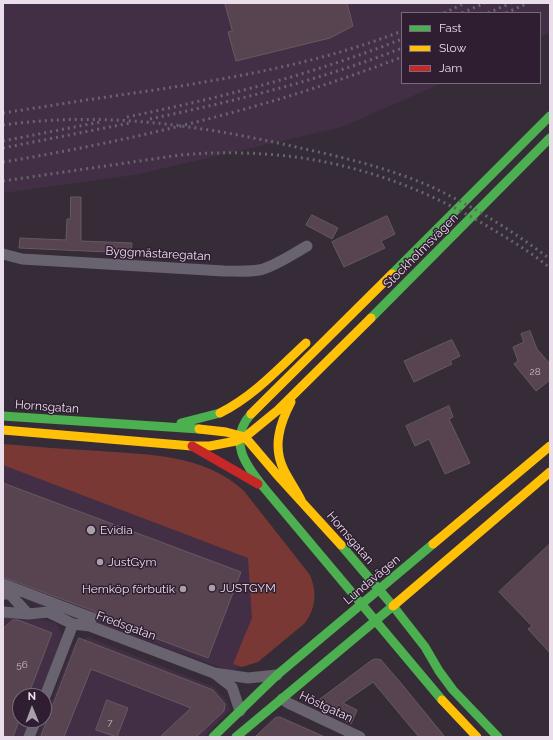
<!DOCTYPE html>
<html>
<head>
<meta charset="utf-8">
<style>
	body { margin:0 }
	#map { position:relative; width:553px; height:740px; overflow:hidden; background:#362c37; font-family:Raleway,sans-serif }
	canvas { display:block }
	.frame { position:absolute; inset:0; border:4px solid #e9deea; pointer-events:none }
	.legend { position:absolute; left:401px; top:12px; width:140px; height:72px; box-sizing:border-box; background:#2f1e31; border:1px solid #796b7b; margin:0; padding:5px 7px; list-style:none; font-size:12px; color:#e9deea }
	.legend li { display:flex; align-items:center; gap:8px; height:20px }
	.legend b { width:20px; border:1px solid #796b7b }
	.north { position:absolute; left:12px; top:688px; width:40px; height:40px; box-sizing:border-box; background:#2f1e31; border:1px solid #796b7b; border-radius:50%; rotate:359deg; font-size:11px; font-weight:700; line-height:16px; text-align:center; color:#e9deea }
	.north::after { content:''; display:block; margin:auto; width:14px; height:18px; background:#aaa0ab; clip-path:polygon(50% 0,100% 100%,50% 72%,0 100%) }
</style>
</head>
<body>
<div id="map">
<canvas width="553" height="740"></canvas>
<div class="frame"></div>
<ul class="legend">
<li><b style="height:5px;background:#4caf50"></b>Fast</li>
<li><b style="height:5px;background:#ffc107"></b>Slow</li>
<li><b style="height:5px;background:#c62828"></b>Jam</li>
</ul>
<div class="north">N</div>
</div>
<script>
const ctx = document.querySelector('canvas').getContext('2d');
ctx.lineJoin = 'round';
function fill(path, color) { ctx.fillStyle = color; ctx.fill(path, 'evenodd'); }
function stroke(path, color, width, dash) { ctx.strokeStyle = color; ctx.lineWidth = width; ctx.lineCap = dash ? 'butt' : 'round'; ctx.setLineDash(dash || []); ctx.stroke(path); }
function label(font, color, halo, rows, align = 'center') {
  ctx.font = font + ' Raleway,sans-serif'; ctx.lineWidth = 3; ctx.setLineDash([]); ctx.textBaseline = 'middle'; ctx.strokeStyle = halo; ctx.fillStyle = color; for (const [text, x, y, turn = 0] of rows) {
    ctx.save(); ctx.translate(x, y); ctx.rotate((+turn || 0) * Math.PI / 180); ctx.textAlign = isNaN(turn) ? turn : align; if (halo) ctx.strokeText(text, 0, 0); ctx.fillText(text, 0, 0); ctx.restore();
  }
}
fill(new Path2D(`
	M3 3H550V32L540 37V13H402V83H442L342 127 134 175 3 193Z
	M3 449 197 467 290 629 233 672 87 619 39 606 10 591 3 588Z
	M3 605 26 616 56 623 64 639 42 696H20V720H32L26 737H3Z
	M88 637 214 687 227 701 230 710 204 737H38L74 644Z`), '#432f45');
fill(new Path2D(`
	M3 444C35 447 68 449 100 451 151 455 204 454 244 491L310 575C317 592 316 608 305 623L258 662 242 667 233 664 252 618 248 558 3 465Z`), '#7a3834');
const building = new Path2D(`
	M225 3H347L353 26 330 38 236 61 228 32 232 31Z
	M71 197H81V241L132 243 131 253 19 248 20 238 66 240 67 219H70Z
	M312 215 338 228 332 239 306 225Z
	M387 216 395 234 381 241 385 248 344 267 332 242Z
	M530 331 537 349 550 364V380L536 391 514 364 518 361 513 347 524 342 521 334Z
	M452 340 460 356 450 361 452 364 414 382 404 361 446 342Z
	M449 406 453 417 449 419 470 463 445 474 429 439 415 446 406 426Z
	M3 483 241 572 208 658 99 617 94 611 3 577Z
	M550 544V653L528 629 532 626 499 592Z
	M13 620H18L52 633 28 696H20V718L13 737H3V629Z
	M79 638 213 690 225 704 224 711 196 737H160L191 708 91 669 64 737H41Z
	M377 659 381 660 400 682 445 737H419L373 682 343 703 357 710 351 724 319 708 318 703 320 699 372 660Z
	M107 700 128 708 117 737 96 730Z
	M280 717 291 722 325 737H255L275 718Z`);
fill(building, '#574450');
stroke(building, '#645a61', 1);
stroke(new Path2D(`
	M3 254 22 259 224 271C236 271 248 272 259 270 272 268 295 253 307 246
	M3 584 92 618
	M3 594H10L28 614 48 612 73 624 90 626 214 673 248 678 277 675
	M3 612 28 614
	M214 673 232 687 240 711
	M44 699 73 624
	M282 699 288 703 360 737
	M29 737 36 720`), '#68636e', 11);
stroke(new Path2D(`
	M392 274 550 116
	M371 318 550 138
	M251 414C227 441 246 466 265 489L442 700
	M3 416 199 429
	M181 423 220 413
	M341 545 393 606 425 647 439 671 453 690 498 737
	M213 737 277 675 433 544
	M236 737 393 606`), '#4caf50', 9);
stroke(new Path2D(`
	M291 402C280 423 272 447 284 470 289 480 296 490 301 500
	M220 413C254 396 279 368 306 343
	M251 414 392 274
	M199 429 226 432 245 437 279 477 341 545
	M3 430 192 446H210
	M210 446 236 441 245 437 278 410 371 318
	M433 544 550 446
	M393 606 550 472
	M442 700 477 737`), '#ffc107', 9);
stroke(new Path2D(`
	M192 446 258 484`), '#c62828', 9);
stroke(new Path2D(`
	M444 13 465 3
	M462 13 485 3
	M488 13 511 3
	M506 13 528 3
	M3 113C54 105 105 97 155 90 239 77 323 62 402 31
	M127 117C220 98 314 74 402 39
	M150 119C235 101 321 80 402 48
	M3 125C103 111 198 125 296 147 342 157 389 168 432 187 474 207 513 231 550 259
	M3 141 100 122
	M3 148 130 123
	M3 162C137 140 276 106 402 57
	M3 181 180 155C295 145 394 169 492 229 512 241 532 253 550 268`), '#69636e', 3, [2, 4]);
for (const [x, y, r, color] of [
	[91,530,5,"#aaa0ab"],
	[100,562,4,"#aaa0ab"],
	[212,588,4,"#aaa0ab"],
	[183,589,4,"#aaa0ab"]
]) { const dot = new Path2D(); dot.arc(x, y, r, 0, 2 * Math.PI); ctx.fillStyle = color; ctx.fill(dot); stroke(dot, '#2f1e31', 1.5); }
label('10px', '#c4b8c4', null, [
	["28",535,372],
	["56",22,665],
	["7",110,723]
]);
label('12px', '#e9deea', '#2f1e31', [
	["Stockholmsvägen",421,251,-45],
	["Byggmästaregatan",158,254,3],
	["Hornsgatan",47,407,4],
	["Hornsgatan",350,538,49],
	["Lundavägen",372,580,-40],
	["Fredsgatan",126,626,20],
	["Höstgatan",326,707,25]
]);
label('12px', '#e9deea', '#2f1e31', [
	["Evidia",100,530],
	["JustGym",108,562],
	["JUSTGYM",220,588],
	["Hemköp förbutik",175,589,"right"]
], 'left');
</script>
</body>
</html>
